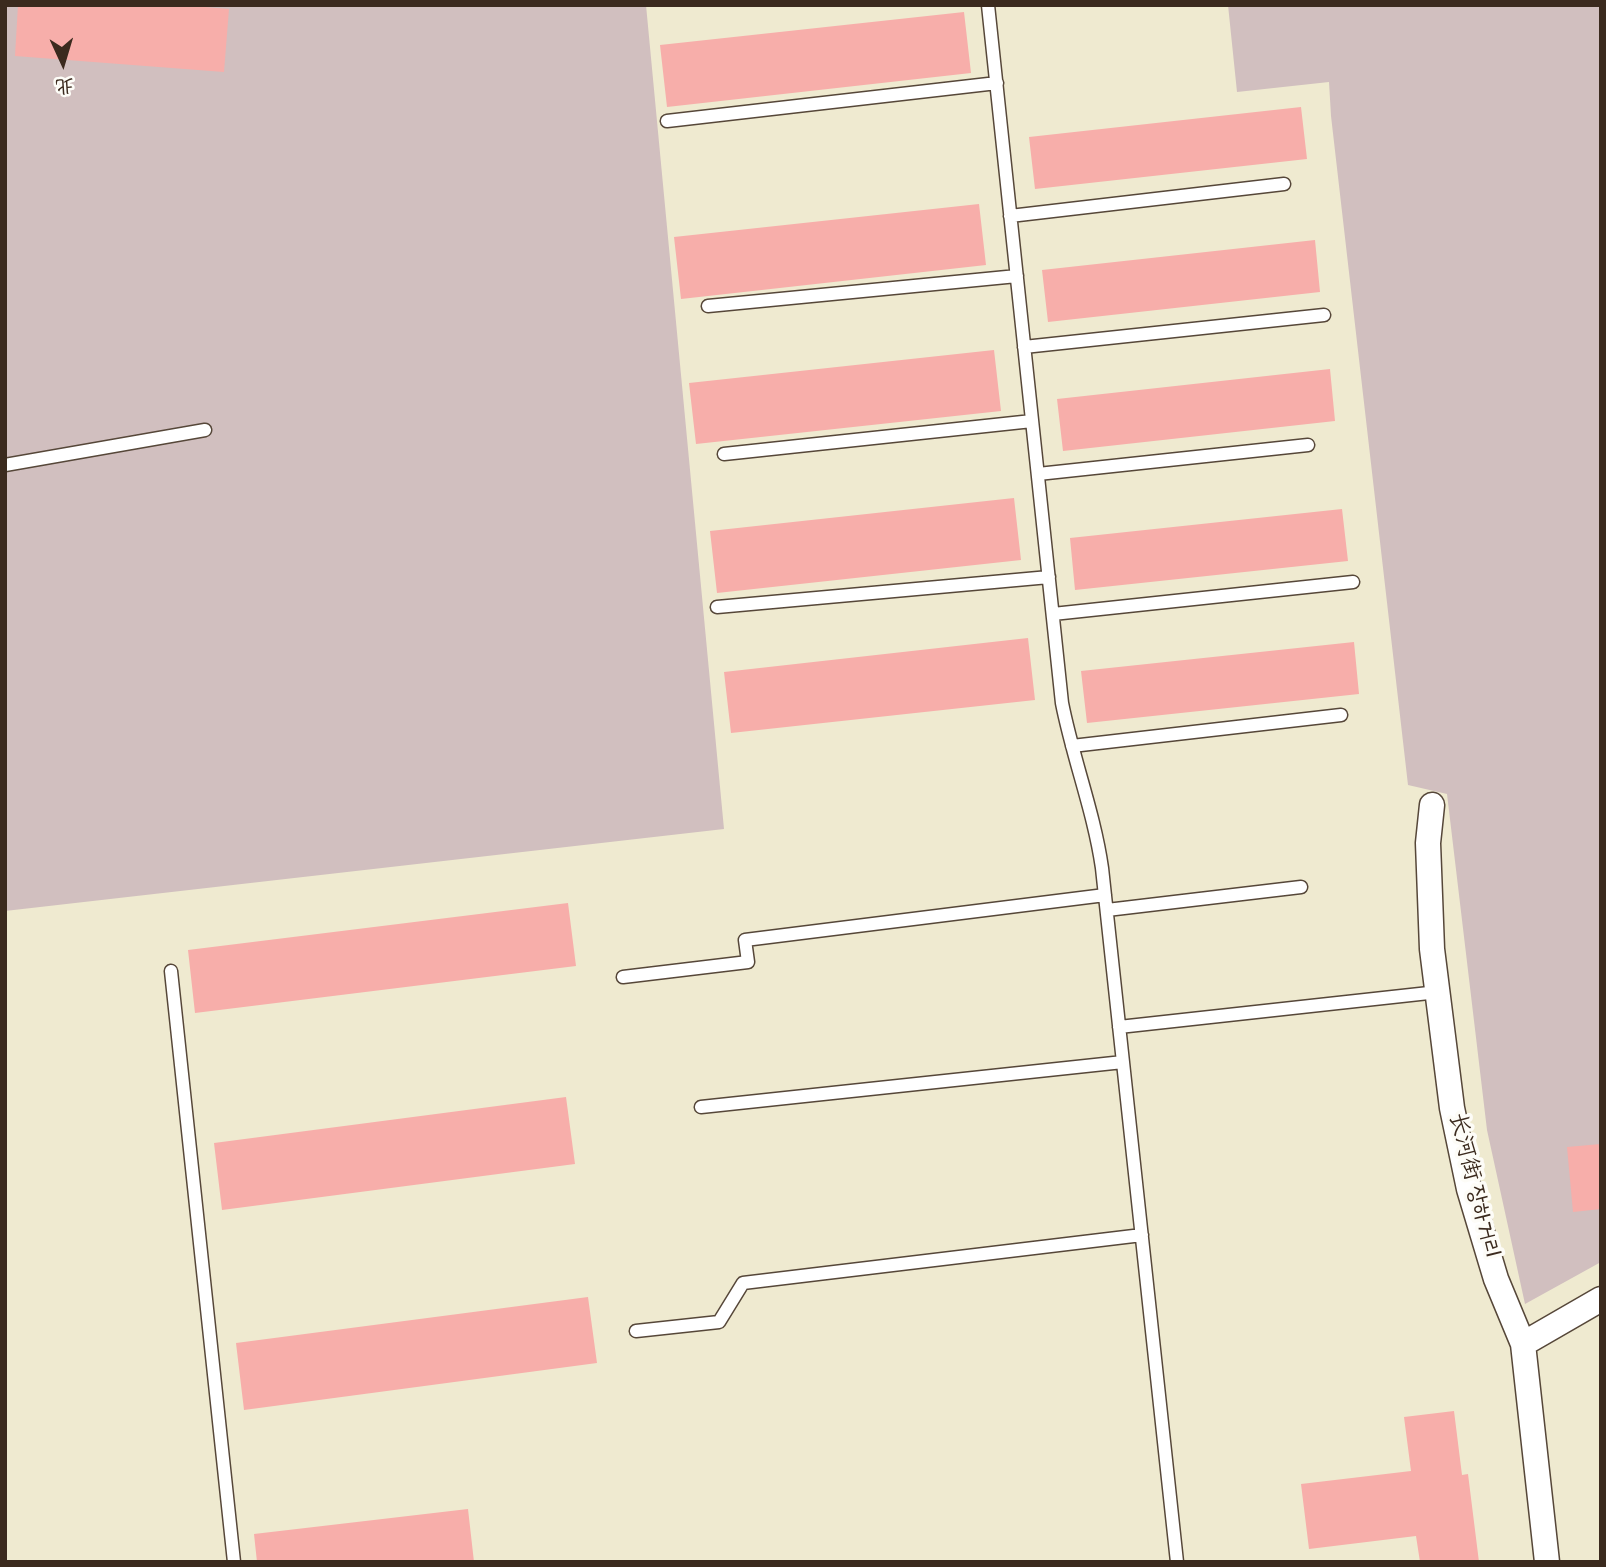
<!DOCTYPE html>
<html>
<head>
<meta charset="utf-8">
<style>
	body { margin:0 }
	#map { position:relative; width:1606px; height:1567px; overflow:hidden; background:#efead0; font-family:"Indie Flower","LXGW WenKai TC",sans-serif }
	canvas { display:block }
	.frame { position:absolute; inset:0; border:7px solid #3b2a1e; pointer-events:none }
	.north { position:absolute; left:28px; top:28px; width:70px; height:70px; -webkit-text-stroke:5px #fdfcf7; paint-order:stroke; rotate:176deg; font-size:19px; font-weight:700; line-height:28px; text-align:center; color:#3b2a1e }
	.north::after { content:''; display:block; margin:auto; width:24px; height:32px; background:#3b2a1e; clip-path:polygon(50% 0,100% 100%,50% 72%,0 100%) }
</style>
</head>
<body>
<div id="map">
<canvas width="1606" height="1567"></canvas>
<div class="frame"></div>
<div class="north">北</div>
</div>
<script>
const ctx = document.querySelector('canvas').getContext('2d');
ctx.lineJoin = 'round';
function fill(path, color) { ctx.fillStyle = color; ctx.fill(path, 'evenodd'); }
function stroke(path, color, width, dash) { ctx.strokeStyle = color; ctx.lineWidth = width; ctx.lineCap = dash ? 'butt' : 'round'; ctx.setLineDash(dash || []); ctx.stroke(path); }
function label(font, color, halo, rows, align = 'center') {
  ctx.font = font + ' "Indie Flower","LXGW WenKai TC","Poor Story",sans-serif'; ctx.lineWidth = 7; ctx.setLineDash([]); ctx.textBaseline = 'middle'; ctx.strokeStyle = halo; ctx.fillStyle = color; for (const [text, x, y, turn = 0] of rows) {
    ctx.save(); ctx.translate(x, y); ctx.rotate((+turn || 0) * Math.PI / 180); ctx.textAlign = isNaN(turn) ? turn : align; if (halo) ctx.strokeText(text, 0, 0); ctx.fillText(text, 0, 0); ctx.restore();
  }
}
fill(new Path2D(`
	M5 5H646L724 829 5 911Z
	M1228 5H1601V1262L1525 1304 1487 1130 1447 794 1408 785 1331 116 1329 82 1237 92Z`), '#d1bfbf');
fill(new Path2D(`
	M18 5H181L229 9 224 72 15 56Z
	M964 12 971 73 667 107 660 45Z
	M1301 107 1307 159 1035 189 1029 137Z
	M979 204 986 265 681 299 674 237Z
	M1315 240 1320 292 1048 322 1042 270Z
	M994 350 1001 411 696 444 689 383Z
	M1330 369 1335 421 1063 451 1057 399Z
	M1014 498 1021 560 717 593 710 531Z
	M1342 509 1348 561 1075 590 1070 538Z
	M1028 638 1035 700 731 733 724 672Z
	M1354 642 1359 694 1087 723 1081 671Z
	M568 903 576 966 195 1013 188 950Z
	M566 1097 575 1164 222 1210 214 1143Z
	M1601 1144V1209L1573 1212 1567 1147Z
	M588 1297 597 1363 244 1410 236 1343Z
	M1454 1411 1462 1475 1468 1474 1479 1562H1420L1416 1536 1309 1549 1301 1484 1411 1471 1404 1417Z
	M468 1509 474 1562H257L254 1534Z`), '#f7aeaa');
const service = new Path2D(`
	M988 5 1062 703C1073 759 1094 812 1102 868L1177 1562
	M667 121 997 83
	M1010 216 1284 184
	M708 306 1017 276
	M1024 347 1324 315
	M724 454 1032 421
	M5 465 205 430
	M1038 474 1308 445
	M717 607 1049 577
	M1053 614 1353 582
	M1072 746 1341 715
	M1107 910 1301 887
	M171 971 234 1562
	M623 977 748 962 745 940 1105 895
	M1119 1027 1438 992
	M701 1107 1123 1062
	M636 1331 719 1322 743 1283 1142 1235`);
const minor = new Path2D(`
	M1432 805 1428 843 1432 949 1452 1108 1469 1189 1496 1279 1523 1344 1547 1562
	M1523 1344 1601 1299`);
stroke(service, '#564739', 15);
stroke(minor, '#564739', 27);
stroke(service, '#fff', 12);
stroke(minor, '#fff', 24);
label('23px', '#3b2a1e', '#fdfcf7', [
	["长河街 장하거리",1472,1186,76]
]);
</script>
</body>
</html>
